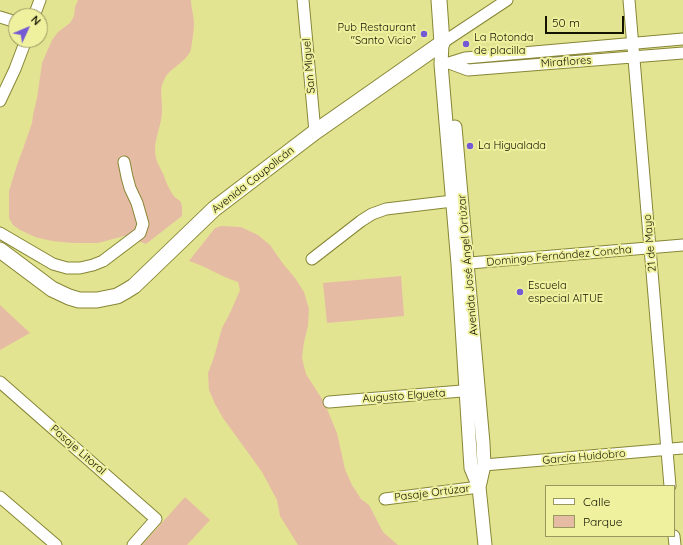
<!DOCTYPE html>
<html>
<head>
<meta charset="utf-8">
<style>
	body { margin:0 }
	#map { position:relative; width:683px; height:545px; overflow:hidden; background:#e3e492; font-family:Quicksand,sans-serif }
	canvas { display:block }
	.legend { position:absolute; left:545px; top:485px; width:130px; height:52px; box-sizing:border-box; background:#f0f19f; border:1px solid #98985f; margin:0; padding:5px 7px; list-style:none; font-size:12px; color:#141300 }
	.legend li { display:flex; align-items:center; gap:8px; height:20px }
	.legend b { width:20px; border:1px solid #98985f }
	.north { position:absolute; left:8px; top:8px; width:40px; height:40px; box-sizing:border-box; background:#f0f19f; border:1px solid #98985f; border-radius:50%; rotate:46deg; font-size:11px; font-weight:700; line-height:16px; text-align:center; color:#141300 }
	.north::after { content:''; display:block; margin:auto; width:14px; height:18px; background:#735ad4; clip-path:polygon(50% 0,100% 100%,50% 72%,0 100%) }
	.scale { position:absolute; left:545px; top:16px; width:79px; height:18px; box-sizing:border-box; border:2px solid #141300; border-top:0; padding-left:5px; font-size:12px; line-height:14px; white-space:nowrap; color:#141300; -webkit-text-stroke:3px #f0f19f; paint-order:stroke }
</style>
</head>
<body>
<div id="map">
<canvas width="683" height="545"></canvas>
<ul class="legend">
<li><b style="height:5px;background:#fff"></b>Calle</li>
<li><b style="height:11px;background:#e6bba4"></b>Parque</li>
</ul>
<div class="north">N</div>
<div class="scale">50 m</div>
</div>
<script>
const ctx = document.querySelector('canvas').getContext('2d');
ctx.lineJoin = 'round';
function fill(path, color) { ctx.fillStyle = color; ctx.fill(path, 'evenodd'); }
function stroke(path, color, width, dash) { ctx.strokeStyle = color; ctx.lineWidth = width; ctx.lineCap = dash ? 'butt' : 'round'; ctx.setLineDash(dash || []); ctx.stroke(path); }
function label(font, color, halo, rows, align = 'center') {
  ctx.font = font + ' Quicksand,sans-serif'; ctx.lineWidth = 4; ctx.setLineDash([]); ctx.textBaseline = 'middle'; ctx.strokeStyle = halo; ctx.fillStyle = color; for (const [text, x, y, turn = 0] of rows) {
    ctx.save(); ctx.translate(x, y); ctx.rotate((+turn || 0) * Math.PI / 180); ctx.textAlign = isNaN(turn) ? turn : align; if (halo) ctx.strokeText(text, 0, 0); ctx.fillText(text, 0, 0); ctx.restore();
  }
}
fill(new Path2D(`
	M78 0H191C191 8 194 16 194 24 194 31 192 42 191 49 188 61 171 67 165 78 158 89 163 100 162 111 162 124 155 137 155 150 155 161 160 166 164 176 166 182 169 189 173 195 175 198 178 199 180 201 183 206 182 211 182 216L146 244 124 236 98 243H73L52 241 35 237 20 230 13 225 9 218V191L17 165 23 149 32 123 33 115 37 98 42 63 52 40 58 32 70 23 74 16 75 7Z
	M221 226 241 227 258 235 270 245 284 265 295 278 304 292 309 309 308 326 304 342 302 358 306 374 324 402 337 433 345 469 352 485 361 499 369 505 383 532 398 545H298L280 516 277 500 262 472 223 418 215 404 209 390 208 373 214 357 222 328 230 313 240 290 238 282C221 277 206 266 189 261L215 228Z
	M401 276 404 316 327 323 323 283Z
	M0 305 30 333 0 350Z
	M185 497 210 520 187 545H142Z`), '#e6bba4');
const minor = new Path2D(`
	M303 0 315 132
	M629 0 650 248 670 486
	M34 16 40 0
	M0 17 16 22
	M442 43 507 0
	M449 63 468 70 683 53
	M441 64 449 63 465 58 683 39
	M0 101 15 69 26 40
	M0 233 53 264 67 268H80L93 265 103 261 140 233 143 224 137 203 130 188 127 177 124 162
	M312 259 361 221 372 214 386 209 461 200
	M458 264 683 245
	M0 382 156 519 133 545
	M329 402 474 390
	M484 465 683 448
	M0 497 56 545
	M385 499 479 487
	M674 536 675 545`);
const tertiary = new Path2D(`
	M442 43 441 64 458 264 471 468 479 487 485 545
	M455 127 483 443 484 465 479 487`);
const secondary = new Path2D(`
	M0 250 52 289 69 297 79 300H97L117 296 126 291 134 286 214 209 315 132 442 43 439 0`);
stroke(minor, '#878635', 13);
stroke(tertiary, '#878635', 15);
stroke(secondary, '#878635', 17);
stroke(minor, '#fff', 11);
stroke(tertiary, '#fff', 13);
stroke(secondary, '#fff', 15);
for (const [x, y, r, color] of [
	[424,34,4,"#735ad4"],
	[466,44,4,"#735ad4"],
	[470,146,4,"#735ad4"],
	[520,292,4,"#735ad4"]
]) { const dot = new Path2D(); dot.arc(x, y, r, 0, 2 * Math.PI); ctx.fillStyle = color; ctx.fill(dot); stroke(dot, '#f0f19f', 1.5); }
label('11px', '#141300', '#f0f19f', [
	["Pub Restaurant",416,28,"right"],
	["\"Santo Vicio\"",416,41,"right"],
	["La Rotonda",474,38],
	["de placilla",474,51],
	["La Higualada",478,146],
	["Escuela",528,286],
	["especial AITUE",528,299]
], 'left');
label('11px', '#141300', '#f0f19f', [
	["Miraflores",566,62,-4],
	["San Miguel",309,66,-95],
	["Avenida Caupolicán",253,180,-38],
	["21 de Mayo",650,243,-95],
	["Domingo Fernández Concha",559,256,-5],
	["Avenida José Ángel Ortúzar",468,265,-95],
	["Augusto Elgueta",404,396,-4],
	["Pasaje Litoral",78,450,41],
	["García Huidobro",584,457,-5],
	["Pasaje Ortúzar",432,493,-7]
]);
</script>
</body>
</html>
